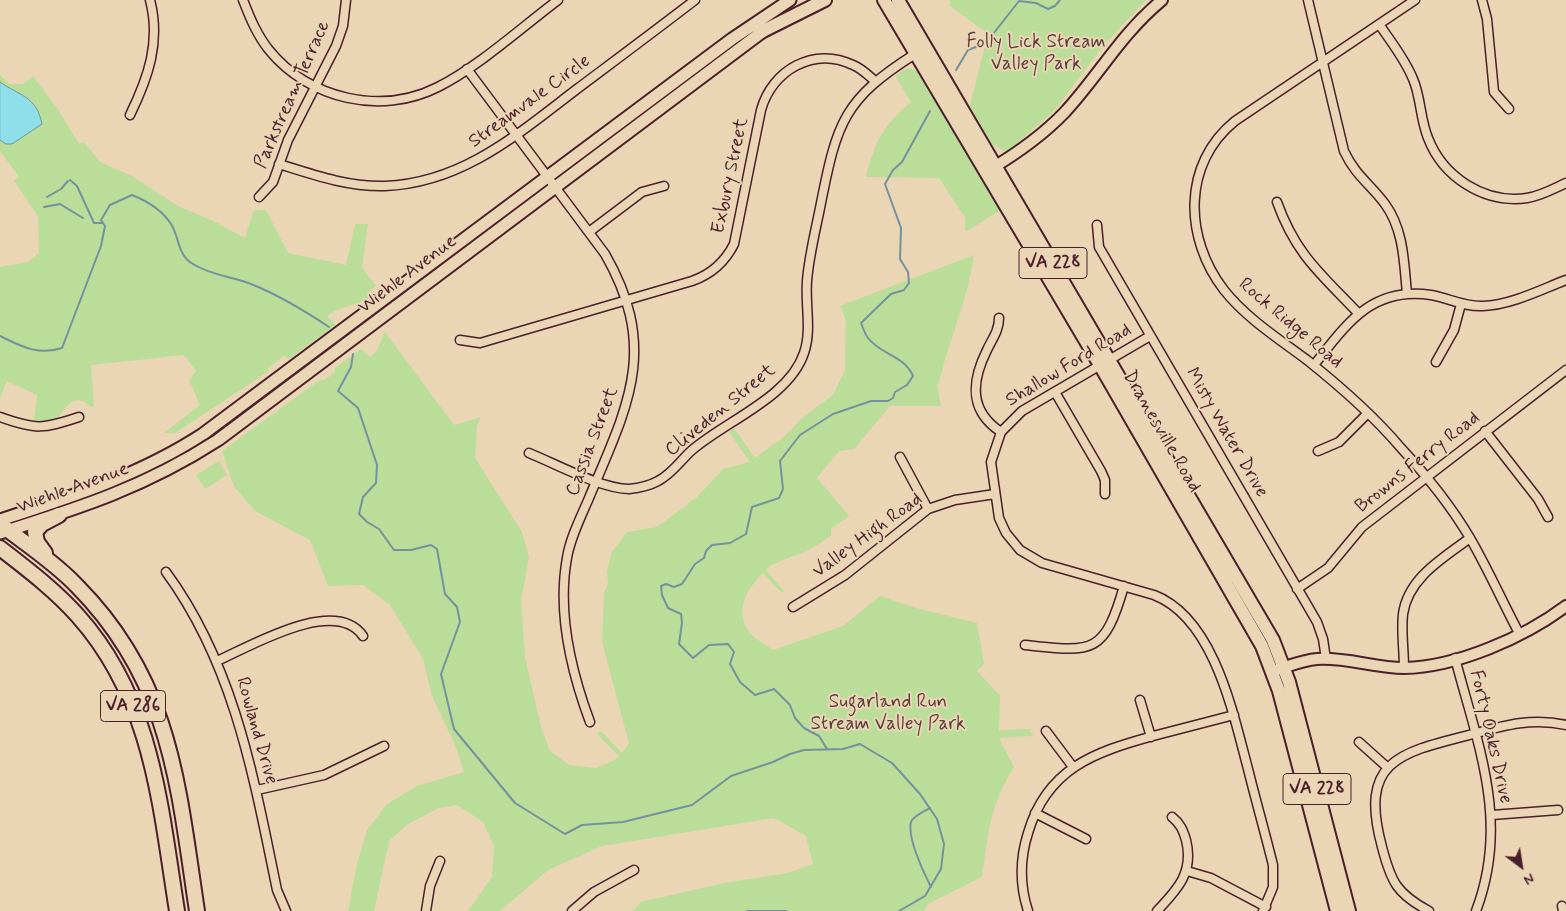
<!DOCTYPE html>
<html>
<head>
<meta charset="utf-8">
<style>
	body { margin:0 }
	#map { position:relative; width:1566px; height:911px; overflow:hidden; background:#ead5b4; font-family:Mynerve,sans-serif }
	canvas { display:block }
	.north { position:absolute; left:1496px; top:841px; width:50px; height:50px; -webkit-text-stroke:4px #ead5b4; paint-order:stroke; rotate:149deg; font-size:14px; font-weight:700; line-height:20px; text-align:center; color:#4a1f2b }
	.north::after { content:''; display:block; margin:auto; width:18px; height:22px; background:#4a1f2b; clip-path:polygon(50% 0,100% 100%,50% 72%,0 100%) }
</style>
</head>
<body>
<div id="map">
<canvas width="1566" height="911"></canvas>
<div class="north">N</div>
</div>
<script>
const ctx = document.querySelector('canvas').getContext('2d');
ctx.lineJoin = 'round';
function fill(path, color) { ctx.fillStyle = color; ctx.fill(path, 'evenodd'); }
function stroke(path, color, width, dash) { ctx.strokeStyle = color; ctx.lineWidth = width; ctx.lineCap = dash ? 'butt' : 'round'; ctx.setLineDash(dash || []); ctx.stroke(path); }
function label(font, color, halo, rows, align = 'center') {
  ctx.font = font + ' Mynerve,sans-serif'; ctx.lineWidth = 4; ctx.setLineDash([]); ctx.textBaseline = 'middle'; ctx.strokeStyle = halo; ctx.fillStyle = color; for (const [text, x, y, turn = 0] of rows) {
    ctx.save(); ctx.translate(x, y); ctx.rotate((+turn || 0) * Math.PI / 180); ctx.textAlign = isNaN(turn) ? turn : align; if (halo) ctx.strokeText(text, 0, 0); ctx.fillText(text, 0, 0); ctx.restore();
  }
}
fill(new Path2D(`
	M950 0H1146L1104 45 1054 111 1007 152 992 144 970 106 988 34 949 5Z
	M908 68 917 71 950 126 955 121 1008 206 965 232V218L939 178 866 177C874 143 884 124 911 102L895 76Z
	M0 75 9 84H23L33 76 57 108 79 144 84 142 100 162 132 176 178 206 213 221 245 238 254 210H266L288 253 346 265 355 224H368L362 267 376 286 371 290 369 299C355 305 338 307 327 316L336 325 289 359 284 356 268 368 269 371 175 433H164L200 405 189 380 196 371 184 355 91 365 94 406 91 407C75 392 67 405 58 418L48 421H34L37 395 7 381 0 398V267L28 262 39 253 38 216 14 181 19 177 0 151Z
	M974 255C968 299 949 339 939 383L937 384 941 406H890L854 449 839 451 817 478 849 516 831 529V536L811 549 771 565 766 570 784 591 782 593 763 573C746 589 733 614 751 634 757 640 766 645 773 650L843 626 880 596 916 608 977 623 984 664 977 671 1000 696 999 730 1030 729 1033 736 999 738 1014 767C990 806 988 833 982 877L928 904 924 911H632L641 902 724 883 788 873 813 864 806 836 774 818 602 846 548 870 500 911H468L492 877 494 846 483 822 457 805 439 808 408 824 389 841 374 911H348L357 864 367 830 387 804 417 786 464 772 455 745 432 696 423 659 390 605 363 585 328 586 310 540 255 511 234 486 222 451 321 379 323 381 335 372V368L361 349 370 357 377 350 385 332 454 425 481 417 477 426 475 458 522 532 529 557 521 601 525 657 541 727 550 751 569 765 596 768 615 760 619 756 597 734 601 731 622 753 629 743 602 642 604 593 608 584 607 571 612 552 627 532 657 527 697 497 723 469 750 462 729 432 734 428 755 458 785 436 803 417 833 395 845 370 846 320 840 306Z
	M219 461 227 475 205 489 196 475Z`), '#bade99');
const water = new Path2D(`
	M0 82C19 96 36 95 42 124L12 144H6L0 140Z`);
fill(water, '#8edfe9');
stroke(water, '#73929d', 1);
stroke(new Path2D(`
	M956 70 968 50 986 43 1019 1 1036 3 1048 9 1055 6 1060 0
	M70 180 77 186 94 223H103
	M47 197 61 189 68 181
	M44 207 60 204 83 218
	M0 336C21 346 38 356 62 348L101 246 105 226 101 220 110 205 132 195C147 201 162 210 171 224 180 238 177 255 193 264 210 275 233 277 251 284 279 295 305 311 329 327
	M353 354 351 367 338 391 358 408 377 465 376 483 363 497 359 514 367 522 379 529 394 550H411L431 545 437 549 445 594 457 607 460 622 441 674 454 729 515 803 565 834 582 825 623 822 692 805 731 776 773 762 790 754 804 750 843 749 860 744 892 763 920 794 937 819 944 844 941 869 925 896 899 911
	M827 749 819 736 804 728 795 718 790 705 774 689 755 695 740 682 730 664 734 652 728 644 709 645 693 658 679 644 682 623 681 614 668 608 662 595 661 586 666 584 674 587 682 584 695 564 704 558 706 551 712 545 730 543 746 534 752 507 779 498 783 489 780 461 800 435 833 414 871 401H888L893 398 895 392 907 385 913 376C904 355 881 355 868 338 865 334 863 328 861 323L891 294 904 290 909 283 908 272 900 259 901 228 885 184 893 170 902 162 930 111
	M930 808C925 811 913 816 911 822 907 838 924 873 931 887
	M747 911H786`), '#73929d', 2);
const minor = new Path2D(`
	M243 0C250 18 257 35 269 50 309 99 381 116 438 87 478 67 522 27 558 0
	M1308 0 1344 151C1355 175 1370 184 1385 204 1404 230 1404 263 1407 294
	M1415 0 1235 121C1182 164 1184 238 1224 290 1246 318 1279 339 1307 360 1341 387 1373 415 1401 448 1426 475 1451 506 1470 538 1488 569 1503 603 1520 635
	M1482 0 1487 19 1494 92 1509 109
	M1379 24C1391 42 1405 59 1413 79 1421 97 1420 119 1428 138 1443 177 1484 204 1527 198 1541 196 1553 189 1566 183
	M467 69 605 254C660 350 627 407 589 498 581 517 570 538 567 558 557 612 571 671 590 722
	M130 115C148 78 161 42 150 0
	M279 164C314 175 348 187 385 186 463 183 519 133 577 89 617 59 656 30 695 0
	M259 197 273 182 288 140 336 46 343 26 346 0
	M1277 202C1296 255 1321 274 1358 313
	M1097 225 1099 247 1317 622 1323 639 1326 659
	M589 232 642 192 664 186
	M999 318C999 331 992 339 987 350 971 382 969 411 1001 432
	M1150 336 1022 411 1001 432 991 462 999 518 1006 533 1020 550 1042 563 1154 595C1214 618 1233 713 1248 769 1256 801 1265 833 1273 865V887L1263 911
	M460 340 480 343 692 281C712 274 725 262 734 244L761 110C772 70 814 46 853 65 861 68 868 75 875 81
	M1436 362 1454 330 1461 304
	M1314 365C1346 325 1371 286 1431 295 1449 298 1464 307 1483 306 1511 305 1540 290 1566 280
	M1055 392 1101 471 1105 480V494
	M0 417C36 430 43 429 79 417
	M1485 431 1538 499 1548 517
	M1318 451 1339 442 1368 413
	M529 453C556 464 602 489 629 489 639 488 649 486 658 481 672 474 680 461 691 451 725 421 789 398 804 353 812 330 805 305 807 281 809 255 816 229 821 203 837 122 844 99 915 54
	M900 457 928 509
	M166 572C235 666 254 779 277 890L286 911
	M1297 589 1328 568 1362 527 1566 370
	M793 607 845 575 928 509 955 500 995 494
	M1025 645C1092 652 1104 656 1124 586
	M1455 658C1478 746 1510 822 1476 911
	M217 661C251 646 335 596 363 636
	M1404 668C1404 650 1401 631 1403 614 1408 578 1443 558 1470 538
	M1140 700 1151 737
	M1046 731 1073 767
	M1359 742 1388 768
	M257 790 324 775 384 746
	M1035 813 1086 839
	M1492 815 1558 810
	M1187 871 1211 878 1266 907
	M1562 906 1563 911
	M426 911 430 886 440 861
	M572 911 594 892 634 870
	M1028 911C1020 886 1020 858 1028 833 1047 768 1095 752 1153 736 1180 729 1207 722 1234 715
	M1157 911C1178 889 1194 872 1186 840 1183 830 1180 823 1172 817
	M1429 911C1397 894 1391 882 1382 847 1359 762 1397 753 1469 735 1502 726 1531 717 1566 725`);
const tertiary = new Path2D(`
	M989 170C1016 154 1043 135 1065 112 1100 74 1120 35 1162 0
	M1276 670C1289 666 1303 660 1317 659 1346 657 1375 668 1404 668 1457 667 1525 637 1566 606`);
const secondary = new Path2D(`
	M0 520C71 497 140 475 203 434L732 39 790 0
	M0 533C82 507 145 487 218 440L766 29`);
const primary = new Path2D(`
	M884 0 1100 365 1262 646 1279 691 1337 911
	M898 0 1273 640 1289 682 1349 911
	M759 33 825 0`);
const trunk = new Path2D(`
	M0 524C26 544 54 562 77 586 172 682 178 786 197 911
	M0 548C27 569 55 590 78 616 153 700 160 805 177 911
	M45 553 37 542 35 532 42 524 59 515`);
stroke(minor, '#4a1f2b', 11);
stroke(tertiary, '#4a1f2b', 14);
stroke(secondary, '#4a1f2b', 15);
stroke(primary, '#4a1f2b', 16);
stroke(trunk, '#4a1f2b', 18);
stroke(minor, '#ead5b4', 8);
stroke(tertiary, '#ead5b4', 10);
stroke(secondary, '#ead5b4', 11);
stroke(primary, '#ead5b4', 12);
stroke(trunk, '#ead5b4', 14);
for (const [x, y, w] of [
	[1053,263,68],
	[133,706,65],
	[1317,789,68]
]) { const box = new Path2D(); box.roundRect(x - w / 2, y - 15.5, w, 31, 4); ctx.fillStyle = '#ead5b4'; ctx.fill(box); stroke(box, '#4a1f2b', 1); }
label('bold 18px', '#4a1f2b', null, [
	["VA 228",1053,263],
	["VA 286",133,706],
	["VA 228",1317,789]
]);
label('19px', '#5b3c3c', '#ead5b4', [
	["Folly Lick Stream",1036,43],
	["Valley Park",1036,65],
	["Sugarland Run",888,703],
	["Stream Valley Park",888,725]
]);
label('19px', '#4a1f2b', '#ead5b4', [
	["Parkstream Terrace",293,95,-66],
	["Streamvale Circle",530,102,-36],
	["Exbury Street",731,176,-78],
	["Wiehle Avenue",408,275,-37],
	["Rock Ridge Road",1290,324,40],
	["Shallow Ford Road",1069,366,-31],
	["Cliveden Street",721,411,-39],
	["Dranesville Road",1161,432,60],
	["Misty Water Drive",1226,433,60],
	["Cassia Street",593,442,-69],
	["Browns Ferry Road",1418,463,-38],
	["Wiehle Avenue",73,489,-20],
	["Valley High Road",868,536,-36],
	["Rowland Drive",256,731,74],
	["Forty Oaks Drive",1490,737,77]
]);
</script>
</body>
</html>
